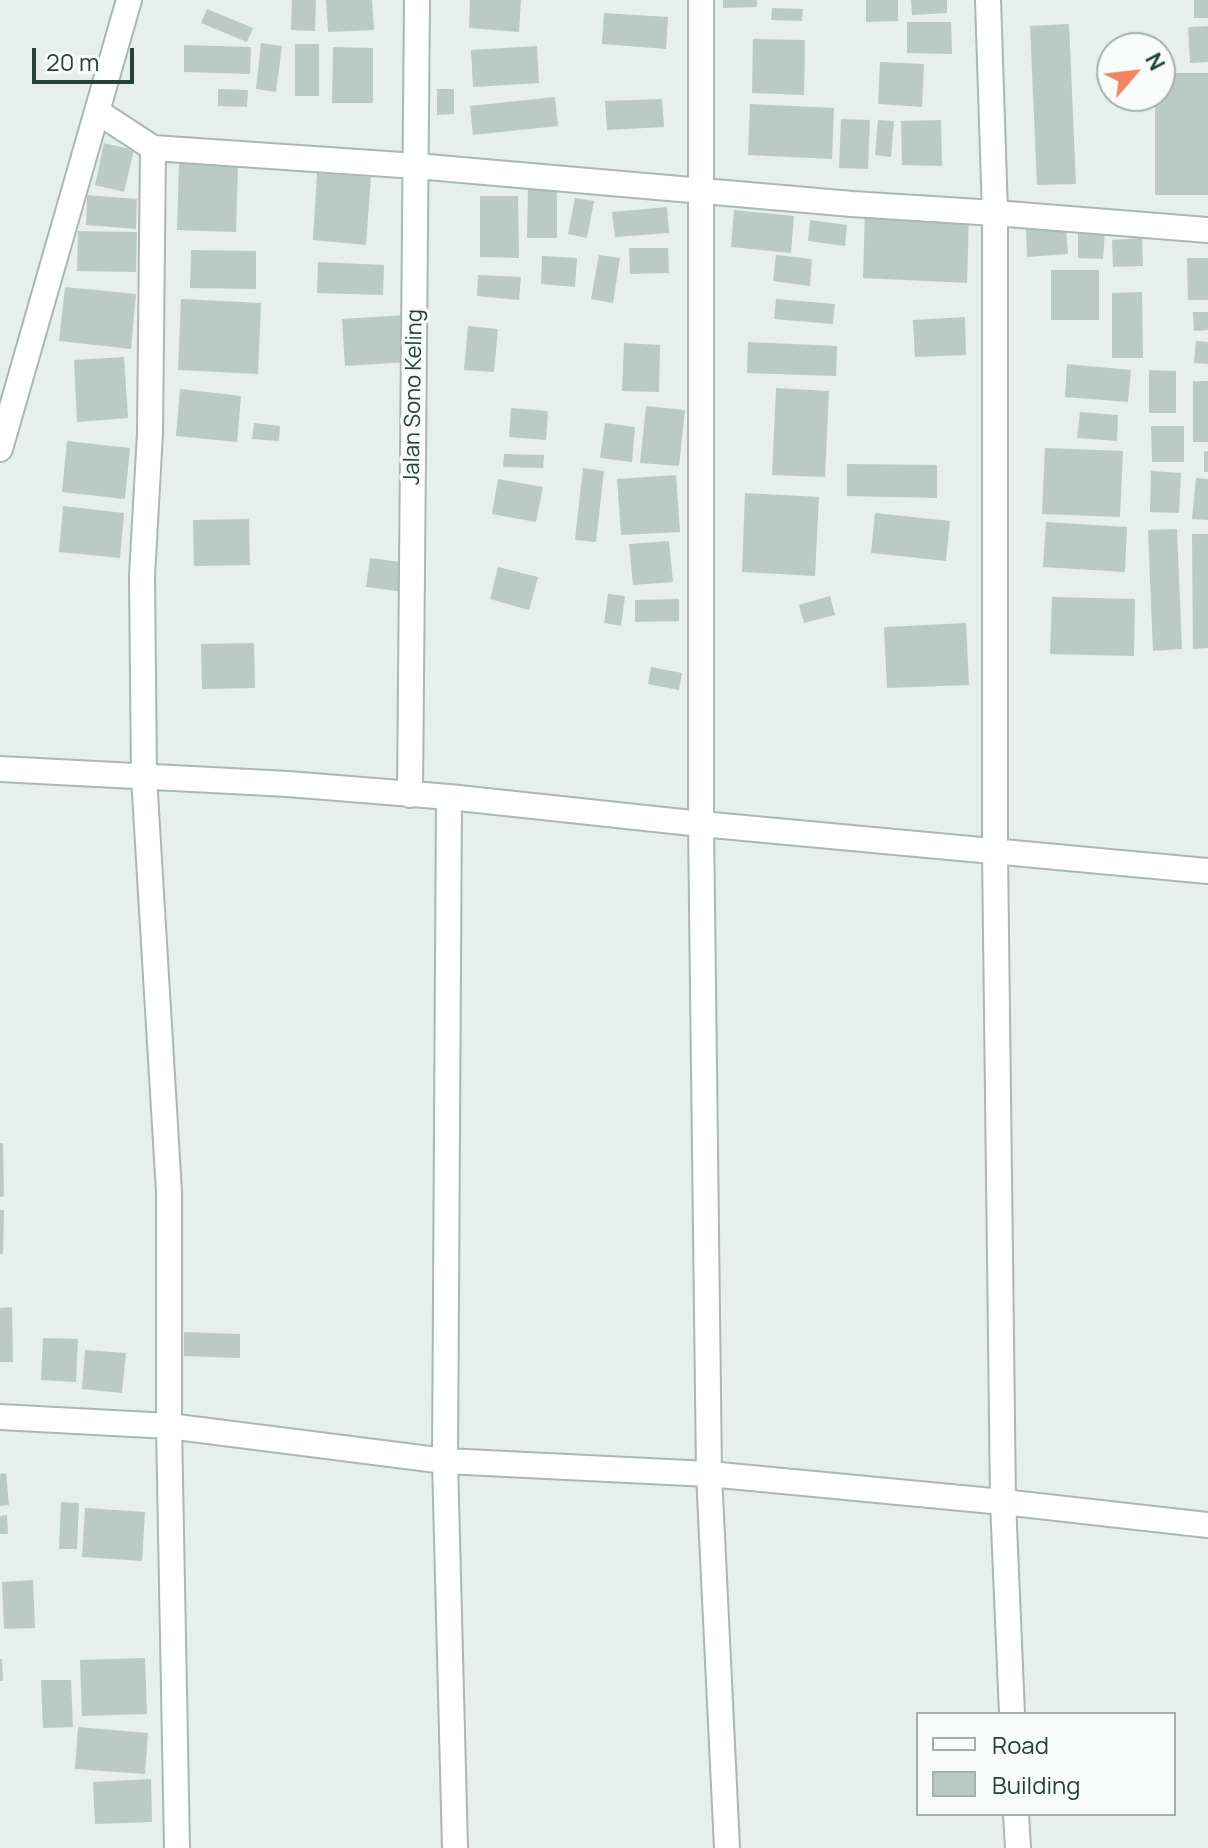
<!DOCTYPE html>
<html>
<head>
<meta charset="utf-8">
<style>
	body { margin:0 }
	#map { position:relative; width:1208px; height:1848px; overflow:hidden; background:#e6efeb; font-family:Manrope,sans-serif }
	canvas { display:block }
	.legend { position:absolute; left:916px; top:1712px; width:260px; height:104px; box-sizing:border-box; background:#f7fbf9; border:2px solid #a3b1ad; margin:0; padding:10px 14px; list-style:none; font-size:24px; color:#24423a }
	.legend li { display:flex; align-items:center; gap:16px; height:40px }
	.legend b { width:40px; border:2px solid #a3b1ad }
	.north { position:absolute; left:1096px; top:32px; width:80px; height:80px; box-sizing:border-box; background:#f7fbf9; border:2px solid #a3b1ad; border-radius:50%; rotate:62deg; font-size:22px; font-weight:700; line-height:32px; text-align:center; color:#24423a }
	.north::after { content:''; display:block; margin:auto; width:28px; height:36px; background:#f4845f; clip-path:polygon(50% 0,100% 100%,50% 72%,0 100%) }
	.scale { position:absolute; left:32px; top:48px; width:102px; height:36px; box-sizing:border-box; border:4px solid #24423a; border-top:0; padding-left:10px; font-size:24px; line-height:28px; white-space:nowrap; color:#24423a; -webkit-text-stroke:6px #f7fbf9; paint-order:stroke }
</style>
</head>
<body>
<div id="map">
<canvas width="1208" height="1848"></canvas>
<ul class="legend">
<li><b style="height:10px;background:#fff"></b>Road</li>
<li><b style="height:22px;background:#bbcac4"></b>Building</li>
</ul>
<div class="north">N</div>
<div class="scale">20 m</div>
</div>
<script>
const ctx = document.querySelector('canvas').getContext('2d');
ctx.lineJoin = 'round';
function fill(path, color) { ctx.fillStyle = color; ctx.fill(path, 'evenodd'); }
function stroke(path, color, width, dash) { ctx.strokeStyle = color; ctx.lineWidth = width; ctx.lineCap = dash ? 'butt' : 'round'; ctx.setLineDash(dash || []); ctx.stroke(path); }
function label(font, color, halo, rows, align = 'center') {
  ctx.font = font + ' Manrope,sans-serif'; ctx.lineWidth = 7; ctx.setLineDash([]); ctx.textBaseline = 'middle'; ctx.strokeStyle = halo; ctx.fillStyle = color; for (const [text, x, y, turn = 0] of rows) {
    ctx.save(); ctx.translate(x, y); ctx.rotate((+turn || 0) * Math.PI / 180); ctx.textAlign = isNaN(turn) ? turn : align; if (halo) ctx.strokeText(text, 0, 0); ctx.fillText(text, 0, 0); ctx.restore();
  }
}
fill(new Path2D(`
	M292 0H316L315 31 291 30Z
	M326 0H372L374 30 328 32Z
	M470 0H521L519 32 469 28Z
	M723 0H757V7L723 8Z
	M866 0H898V21L866 22Z
	M911 0H947V13L912 15Z
	M1194 0H1208V18H1194Z
	M772 8 803 9 802 21 771 20Z
	M207 9 253 28 247 42 201 23Z
	M604 13 668 17 666 49 602 44Z
	M907 22H951L952 54 907 53Z
	M1069 24 1076 184 1037 185 1030 26Z
	M1208 26V62L1190 63 1188 27Z
	M753 39 805 40 804 95 752 93Z
	M261 43 282 46 276 92 256 89Z
	M295 44H319V96H295Z
	M184 45 251 47 250 74 184 72Z
	M537 46 539 83 473 87 471 50Z
	M333 47 373 48V103H332Z
	M880 62 924 64 922 107 878 104Z
	M1160 73H1208V195H1155V96H1160Z
	M218 89 248 90 247 107 218 106Z
	M437 89H454V114L437 115Z
	M555 97 558 126 473 135 470 106Z
	M662 99 664 127 607 130 605 101Z
	M750 104 834 108 832 159 748 155Z
	M841 119 870 120 868 169 839 168Z
	M878 120 894 121 891 157 875 155Z
	M941 120 942 166 902 165 901 121Z
	M104 143 134 150 124 192 95 185Z
	M179 164 238 165 236 232 177 230Z
	M317 173 371 177 366 245 313 240Z
	M528 182H557V238H527Z
	M87 195 137 199 136 229 86 225Z
	M480 196H518L519 258 480 257Z
	M575 198 594 201 587 238 568 234Z
	M667 207 669 233 615 237 612 212Z
	M734 210 794 216 791 253 731 247Z
	M865 211 969 215 967 283 863 278Z
	M810 220 847 225 845 246 808 241Z
	M1066 226 1068 254 1027 257 1026 229Z
	M1078 229 1105 230 1103 259 1078 258Z
	M78 231 137 232 136 272 77 271Z
	M1142 238 1143 266 1113 267 1112 240Z
	M629 248H668L669 273 630 274Z
	M191 250 256 251V289L190 288Z
	M599 255 620 258 613 303 591 299Z
	M776 255 812 259 810 286 773 281Z
	M542 256 577 258 575 287 541 284Z
	M1187 258H1208V300H1188Z
	M318 262 384 265 383 295 317 293Z
	M1051 270H1099V320H1051Z
	M478 275 521 277 519 300 477 296Z
	M65 287 136 294 131 349 59 341Z
	M1142 292 1143 358H1112V293Z
	M181 299 261 303 258 374 178 370Z
	M776 299 835 304 833 324 774 319Z
	M1193 312H1208V330L1194 331Z
	M406 315 409 362 345 366 342 319Z
	M965 317 966 355 915 357 913 320Z
	M468 326 498 329 494 372 464 370Z
	M1196 341 1208 342V364L1194 363Z
	M748 342 837 346 836 376 747 373Z
	M624 343 660 345 659 392 622 391Z
	M124 357 128 418 77 422 74 360Z
	M1067 364 1131 370 1128 402 1065 397Z
	M1149 370 1176 371V413H1149Z
	M1193 381H1208V442H1193Z
	M776 388 829 391 825 477 772 475Z
	M180 389 241 396 237 442 176 436Z
	M646 406 685 410 679 466 640 463Z
	M511 408 548 411 546 440 509 437Z
	M1080 412 1118 415 1117 441 1077 438Z
	M254 423 280 426 279 441 252 439Z
	M605 423 635 427 632 462 600 458Z
	M1151 426H1184V462H1152Z
	M67 441 130 448 125 499 62 492Z
	M1045 448 1123 451 1120 517 1042 514Z
	M1204 451H1208V472H1204Z
	M504 454 544 455 543 468 503 467Z
	M847 464 937 465V498L847 496Z
	M583 468 604 471 596 542 575 540Z
	M1151 471 1181 473 1179 513 1150 512Z
	M676 475 680 532 621 535 617 479Z
	M1196 478 1208 479V520L1192 519Z
	M498 479 543 487 536 522 492 514Z
	M745 493 819 497 815 576 742 572Z
	M63 506 124 513 120 558 59 552Z
	M875 513 950 521 946 561 871 553Z
	M249 519 250 565 194 566 193 520Z
	M1046 522 1127 527 1125 572 1043 567Z
	M1177 529 1182 649 1153 651 1148 530Z
	M1192 534H1208V648L1193 649Z
	M669 541 673 582 633 585 629 544Z
	M370 558 408 563 404 592 366 587Z
	M498 567 538 577 529 610 490 599Z
	M608 594 625 596 621 626 604 623Z
	M830 596 835 615 804 623 799 605Z
	M1052 597 1135 599 1134 656 1050 654Z
	M679 599V621L635 622V600Z
	M966 623 969 685 887 688 884 627Z
	M254 643 255 688 202 689 201 644Z
	M651 667 682 673 679 690 648 684Z
	M0 1143H3L4 1196 0 1197Z
	M0 1210H4L3 1254H0Z
	M12 1307 13 1362H0V1308Z
	M184 1332 240 1334V1358L184 1356Z
	M43 1338 78 1339 76 1382 41 1380Z
	M85 1350 126 1353 122 1393 82 1389Z
	M6 1473 9 1505 0 1506V1474Z
	M61 1502 79 1503 77 1549H59Z
	M85 1508 145 1512 142 1561 82 1557Z
	M7 1515 8 1534H0V1516Z
	M33 1580 35 1628 4 1629 2 1582Z
	M145 1658 147 1714 82 1716 80 1660Z
	M0 1659H2L3 1681H0Z
	M41 1680H71L73 1727 43 1728Z
	M78 1727 148 1733 145 1774 75 1769Z
	M151 1779 152 1822 95 1824 93 1782Z`), '#bbcac4');
const street = new Path2D(`
	M701 0V824L709 1474 727 1848
	M988 0 995 213V851L1003 1502 1012 1714
	M98 112 153 148 416 166 852 204 995 213 1208 230
	M153 148 150 433 142 576 144 777 169 1192V1426L177 1848
	M0 449 129 0
	M0 769 288 784 449 797 701 824 1208 871
	M410 795 417 0
	M449 797 445 1461 455 1848
	M0 1417 169 1426 445 1461 709 1474 1003 1502 1208 1525
	M1016 1814 1018 1848`);
stroke(street, '#a8b8b2', 28);
stroke(street, '#fff', 24);
label('22px', '#24423a', '#f7fbf9', [
	["Jalan Sono Keling",414,397,-89]
]);
</script>
</body>
</html>
